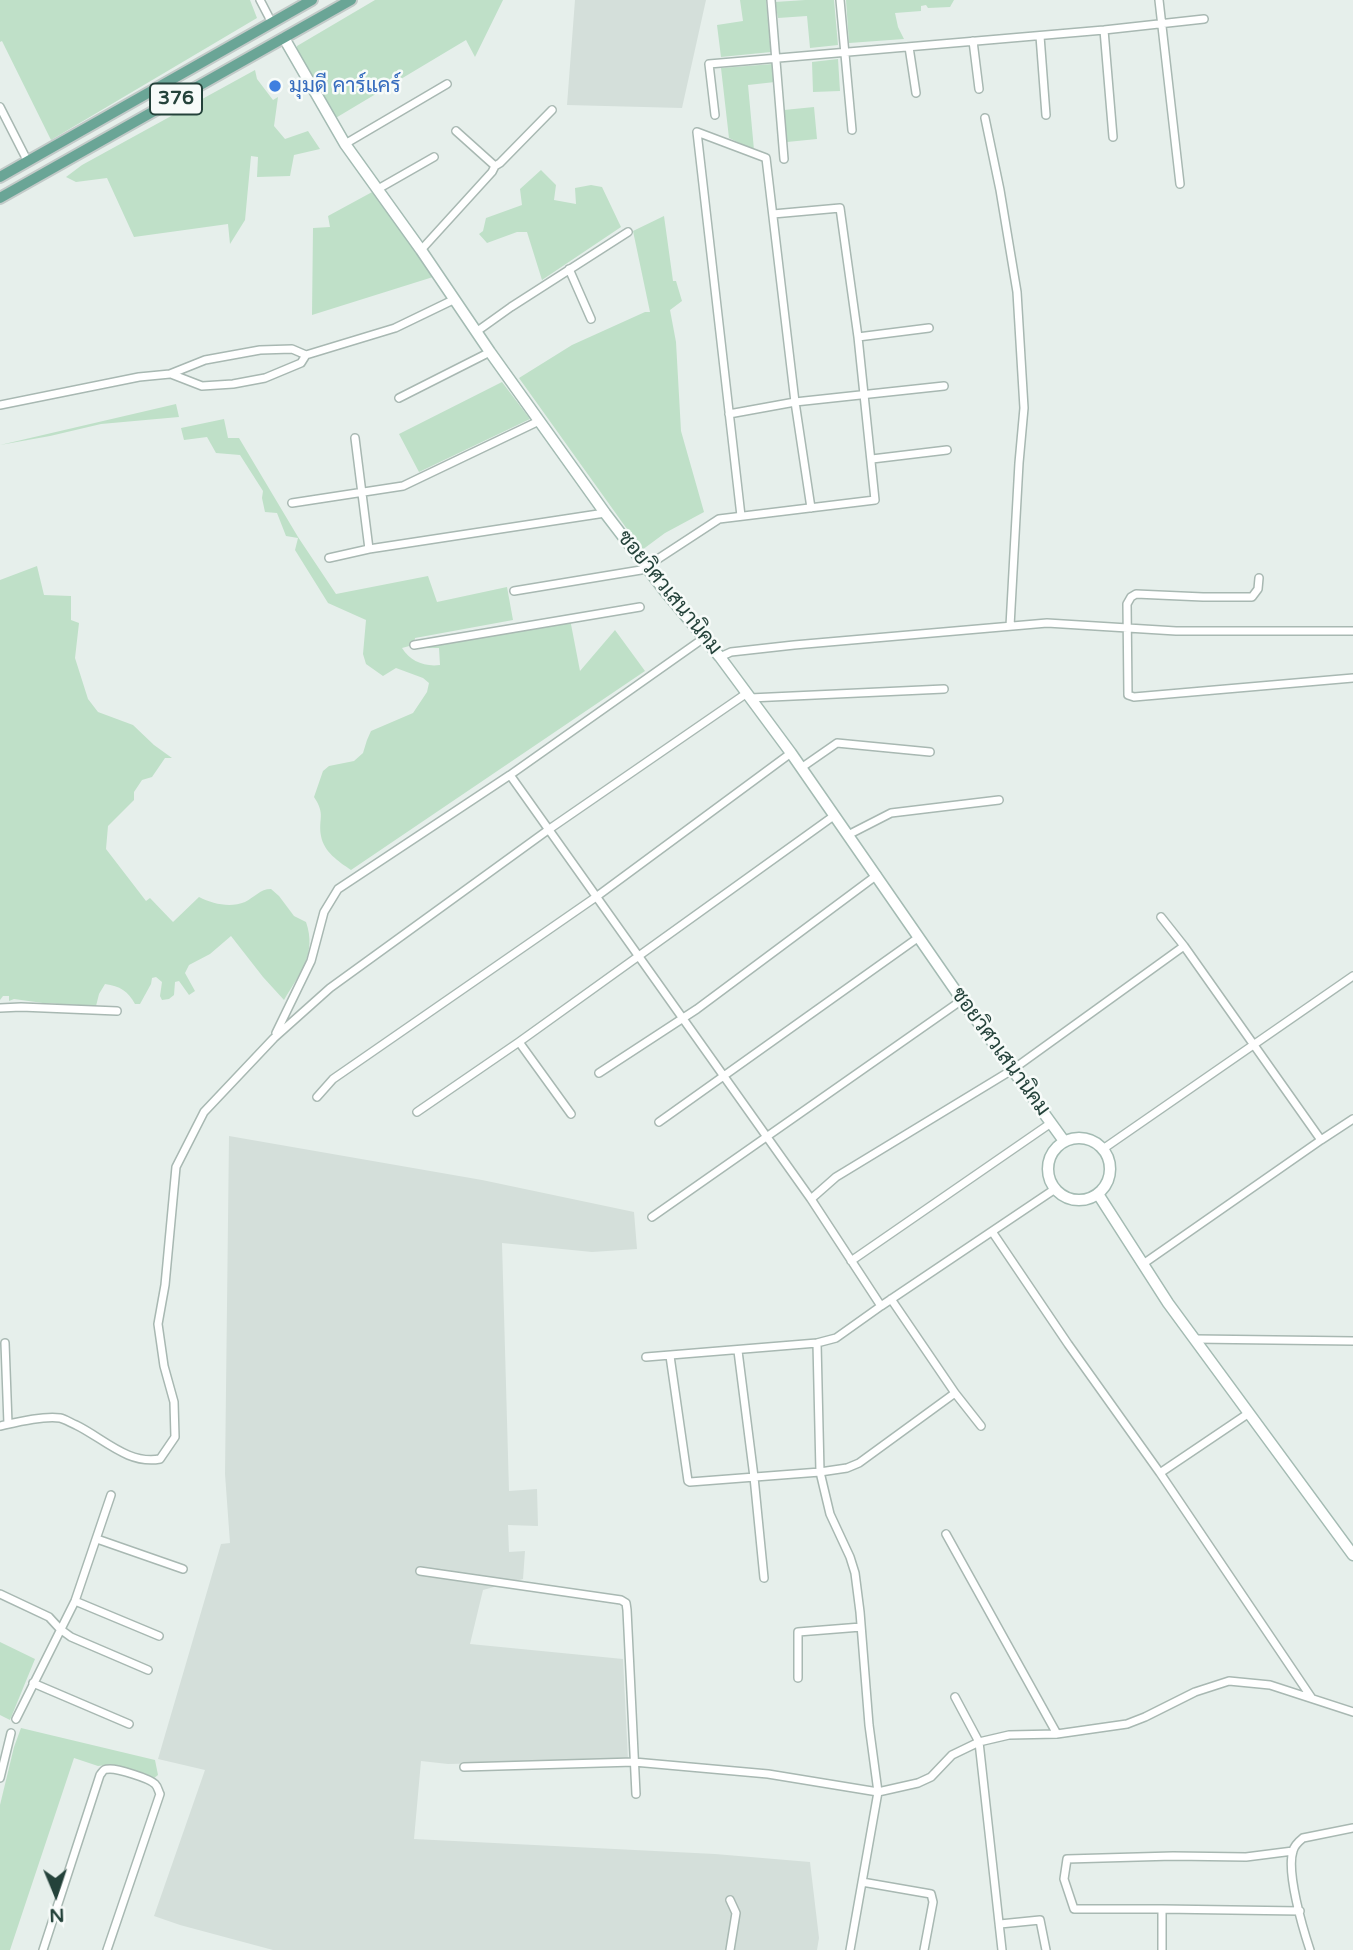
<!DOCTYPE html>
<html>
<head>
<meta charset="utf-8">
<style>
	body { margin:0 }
	#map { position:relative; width:1353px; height:1950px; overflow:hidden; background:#e6efeb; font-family:"Varela Round",sans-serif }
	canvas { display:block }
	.north { position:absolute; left:21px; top:1859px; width:70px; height:70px; -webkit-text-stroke:5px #f7fbf9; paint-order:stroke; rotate:178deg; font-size:19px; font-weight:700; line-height:28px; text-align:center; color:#24423a }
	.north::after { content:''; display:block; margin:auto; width:24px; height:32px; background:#24423a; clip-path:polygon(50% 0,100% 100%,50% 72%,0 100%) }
</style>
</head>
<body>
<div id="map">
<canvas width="1353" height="1950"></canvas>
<div class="north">N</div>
</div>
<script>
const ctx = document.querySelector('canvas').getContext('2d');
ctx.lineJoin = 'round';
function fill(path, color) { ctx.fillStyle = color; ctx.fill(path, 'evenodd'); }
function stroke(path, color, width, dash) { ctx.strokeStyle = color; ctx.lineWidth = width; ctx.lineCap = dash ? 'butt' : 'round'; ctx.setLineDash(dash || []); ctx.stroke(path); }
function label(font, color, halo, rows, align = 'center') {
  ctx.font = font + ' "Varela Round",Sarabun,sans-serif'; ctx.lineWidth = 5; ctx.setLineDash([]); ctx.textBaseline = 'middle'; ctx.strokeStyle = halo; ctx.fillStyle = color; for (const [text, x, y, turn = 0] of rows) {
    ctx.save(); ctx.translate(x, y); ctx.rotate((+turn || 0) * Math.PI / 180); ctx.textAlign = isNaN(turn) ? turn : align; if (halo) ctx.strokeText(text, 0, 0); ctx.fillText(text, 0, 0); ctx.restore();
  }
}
fill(new Path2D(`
	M575 0H706L682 108 567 105Z
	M229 1136 482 1180 634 1212 637 1249 592 1252 502 1243 509 1491 537 1489 538 1526 508 1525 509 1552 525 1551 523 1579 483 1590 470 1644 623 1659 628 1760 448 1764 421 1761 414 1839 715 1854 810 1862 819 1938 817 1950H273L180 1925 154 1916 205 1770 158 1759 221 1544 230 1543 225 1474Z`), '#d4dfda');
fill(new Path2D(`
	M0 0H250L257 18 51 140 2 41 0 42Z
	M375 0H503L475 57 466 40 334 119 297 52V46Z
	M740 0H766L771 52 721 57 717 25 743 21Z
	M805 0H834L838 45 810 48 807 16 778 18 775 2Z
	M846 0H954L950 7 928 8 926 5 921 6V11L895 13 898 27 904 39 849 43Z
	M838 59 840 91 813 92 812 62Z
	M773 64 775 82 748 85 754 150 729 138 721 68Z
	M255 70 257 79 273 100 278 97 274 126 285 139 308 131 320 149 294 155 290 176 257 177 258 157 251 156 245 220 230 244 228 224 134 237 107 178 76 182 66 177 82 165Z
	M814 107 817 139 787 142 784 110Z
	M541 170 556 185 554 200 576 204 575 188 591 185 602 187 621 227 542 280 527 232H517L487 243 479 234 483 231 486 218 522 205 520 189Z
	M374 191 433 277 312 315 313 228 330 227 328 216Z
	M664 216 673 281H676L682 301 670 310 676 342 681 431 704 512 665 533 642 550 519 378 572 345 645 312H650L633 231Z
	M502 382 530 419 419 472 399 434Z
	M176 404 179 417 101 424 50 436 0 445Z
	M224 419 228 438H239L298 537 336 594 428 576 437 602 507 587 513 620 415 638 414 645 570 619 580 671 615 630 645 671 351 870C338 861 324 852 321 836 318 818 326 815 314 797L323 771 329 766 354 761 363 753 367 740 371 731 413 713 427 692 429 683 423 678 396 668 383 676 366 664 363 654 366 620 328 603 295 550 298 538 286 536 277 513 265 512 262 498 263 491 240 455 216 453 207 437 184 440 181 428ZM413 645 415 648H439L440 665C424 667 410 661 402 648Z
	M37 566 44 595 71 596V620L79 623 75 658 88 699 98 712 133 725 154 745 172 758H165L152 777 142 780 134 792V800L108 826 106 849 146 901 150 898 173 922 199 897C213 904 230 908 245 902 255 897 260 889 271 889L279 896 294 916 306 922C317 954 300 973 284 1000L263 977 231 936 210 954 189 965 185 973 195 991 189 995 179 981 175 982 174 995 169 999 162 1000 160 996 162 982 156 977 152 978 151 984 140 1004H135C128 991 120 986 105 984L99 994 96 1006 43 1003 14 999 9 1001V996H3L0 1000V580Z
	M0 1642 35 1659 10 1720 0 1715Z
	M21 1728 155 1760 158 1775 153 1779 106 1765 98 1766 74 1758 10 1950H0V1805L14 1747Z`), '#bfe0c8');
const street = new Path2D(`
	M260 0 272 23
	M771 0 784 159
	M840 0 852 130
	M1159 0 1180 184
	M1104 30 1113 137
	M1040 36 1046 115
	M973 41 979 89
	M909 47 916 93
	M0 107 28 162
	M715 115 709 64 1104 30 1204 19
	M985 118 1000 190 1017 292 1024 408 1019 463 1010 626
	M456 131 495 166
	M345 144 447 84
	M378 189 434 157
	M421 250 492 172 495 166 500 163 552 110
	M569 269 591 319
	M476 332 511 307 628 232
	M858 337 929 328
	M171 374 202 386 233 384 265 378 301 363 306 355 395 328 453 300
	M399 398 490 352
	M0 405 139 377 170 374 205 360 260 350 292 349 306 355
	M729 414 795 402 944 386
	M355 438 369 549 605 513
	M872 459 947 450
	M292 503 403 486 539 421
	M741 516 697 132 766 158 795 402 811 508
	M329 558 369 549
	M1259 578 1258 589 1252 597H1203L1136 594 1131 597 1127 604 1128 695 1134 697 1353 678
	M514 591 641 570 719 519 875 500 858 337 840 208 773 214
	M414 645 640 607
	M720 657 731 652 794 645 1047 623 1176 631H1353
	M750 698 944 689
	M801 768 837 743 930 752
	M510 775 811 1199 881 1306
	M848 835 891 813 999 800
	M0 1008 21 1007 117 1011
	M276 1033 311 961 324 912 338 889 510 775 704 638
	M519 1042 571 1114
	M599 1073 697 1009 877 875
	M317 1097 333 1079 596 897 791 753
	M417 1112 519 1042 835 815
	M659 1122 919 937
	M1321 1140 1353 1119
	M1103 1149 1353 976
	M811 1199 836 1177 1012 1070 1184 946
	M652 1217 962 1000
	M993 1233 1068 1344 1160 1473 1311 1697
	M851 1261 1051 1123
	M1143 1264 1321 1140 1184 946 1161 917
	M891 1299 955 1393 981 1426
	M1195 1339 1353 1341
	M5 1343 8 1424
	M817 1343 820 1472 830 1514 850 1557 855 1573 860 1612 869 1725 878 1792 850 1950
	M738 1351 754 1477 764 1578
	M670 1356 688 1481 690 1482 820 1472 847 1468 859 1463 955 1393
	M646 1357 817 1343 836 1338 881 1306 1055 1189
	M0 1426C18 1422 42 1416 60 1418 65 1419 71 1423 76 1425 103 1438 128 1465 160 1459L175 1437 174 1402 164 1366 158 1324 165 1285 176 1167 204 1112 274 1038 330 988 548 830 747 693
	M1160 1473 1249 1413
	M946 1534 1057 1734
	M97 1539 183 1569
	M420 1571 621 1600 626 1603 627 1610 636 1794
	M0 1594 49 1617 60 1629 71 1637 148 1670
	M75 1601 159 1636
	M798 1678V1632L861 1627
	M33 1683 129 1724
	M955 1697 979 1742 1002 1950
	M16 1719 75 1601 111 1495
	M464 1767 634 1762 768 1774 878 1792 918 1783 931 1777 952 1755 979 1742 1009 1735 1057 1734 1127 1724 1145 1717 1195 1692 1229 1681 1270 1685 1353 1712
	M0 1778 11 1733
	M1293 1851 1246 1857 1173 1856 1067 1859 1064 1879 1074 1909H1162L1300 1911
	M862 1882 931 1894 933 1902 924 1950
	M1162 1909V1950
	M1000 1924 1040 1920 1046 1950
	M43 1950 100 1775C104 1770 103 1769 110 1769 118 1769 149 1778 155 1784 158 1787 158 1790 160 1794L107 1950
	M730 1950 736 1913 730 1900
	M1310 1950C1303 1929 1286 1872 1293 1851 1294 1846 1298 1842 1303 1838L1353 1828`);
const secondary = new Path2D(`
	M284 38 345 144 421 250 490 352 605 513 664 590 720 657 791 753 962 1000 1064 1141
	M1048 1169a31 31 0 1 1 62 0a31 31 0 1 1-62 0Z
	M1098 1194 1168 1303 1353 1555`);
const primary = new Path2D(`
	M0 177 312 0
	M0 198 351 0`);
stroke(street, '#a8b8b2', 10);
stroke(secondary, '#a4bbb3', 13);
stroke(primary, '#c2cac8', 14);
stroke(street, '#fff', 7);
stroke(secondary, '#fff', 10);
stroke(primary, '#6aa596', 10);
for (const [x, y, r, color] of [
	[275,86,7,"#3f7fe0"]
]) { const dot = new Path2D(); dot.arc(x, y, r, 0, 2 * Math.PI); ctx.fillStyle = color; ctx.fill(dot); stroke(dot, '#f7fbf9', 2.5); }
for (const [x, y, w] of [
	[176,99,52]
]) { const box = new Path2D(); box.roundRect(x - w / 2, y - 15.5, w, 31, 5); ctx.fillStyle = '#f7fbf9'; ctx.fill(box); stroke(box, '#24423a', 2); }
label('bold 19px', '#24423a', null, [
	["376",176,99]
]);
label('21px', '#366cbe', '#f7fbf9', [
	["มุมดี คาร์แคร์",289,86]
], 'left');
label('21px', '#24423a', '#f7fbf9', [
	["ซอยวิศวเสนานิคม",669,593,51],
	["ซอยวิศวเสนานิคม",1000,1052,54]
]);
</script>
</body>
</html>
